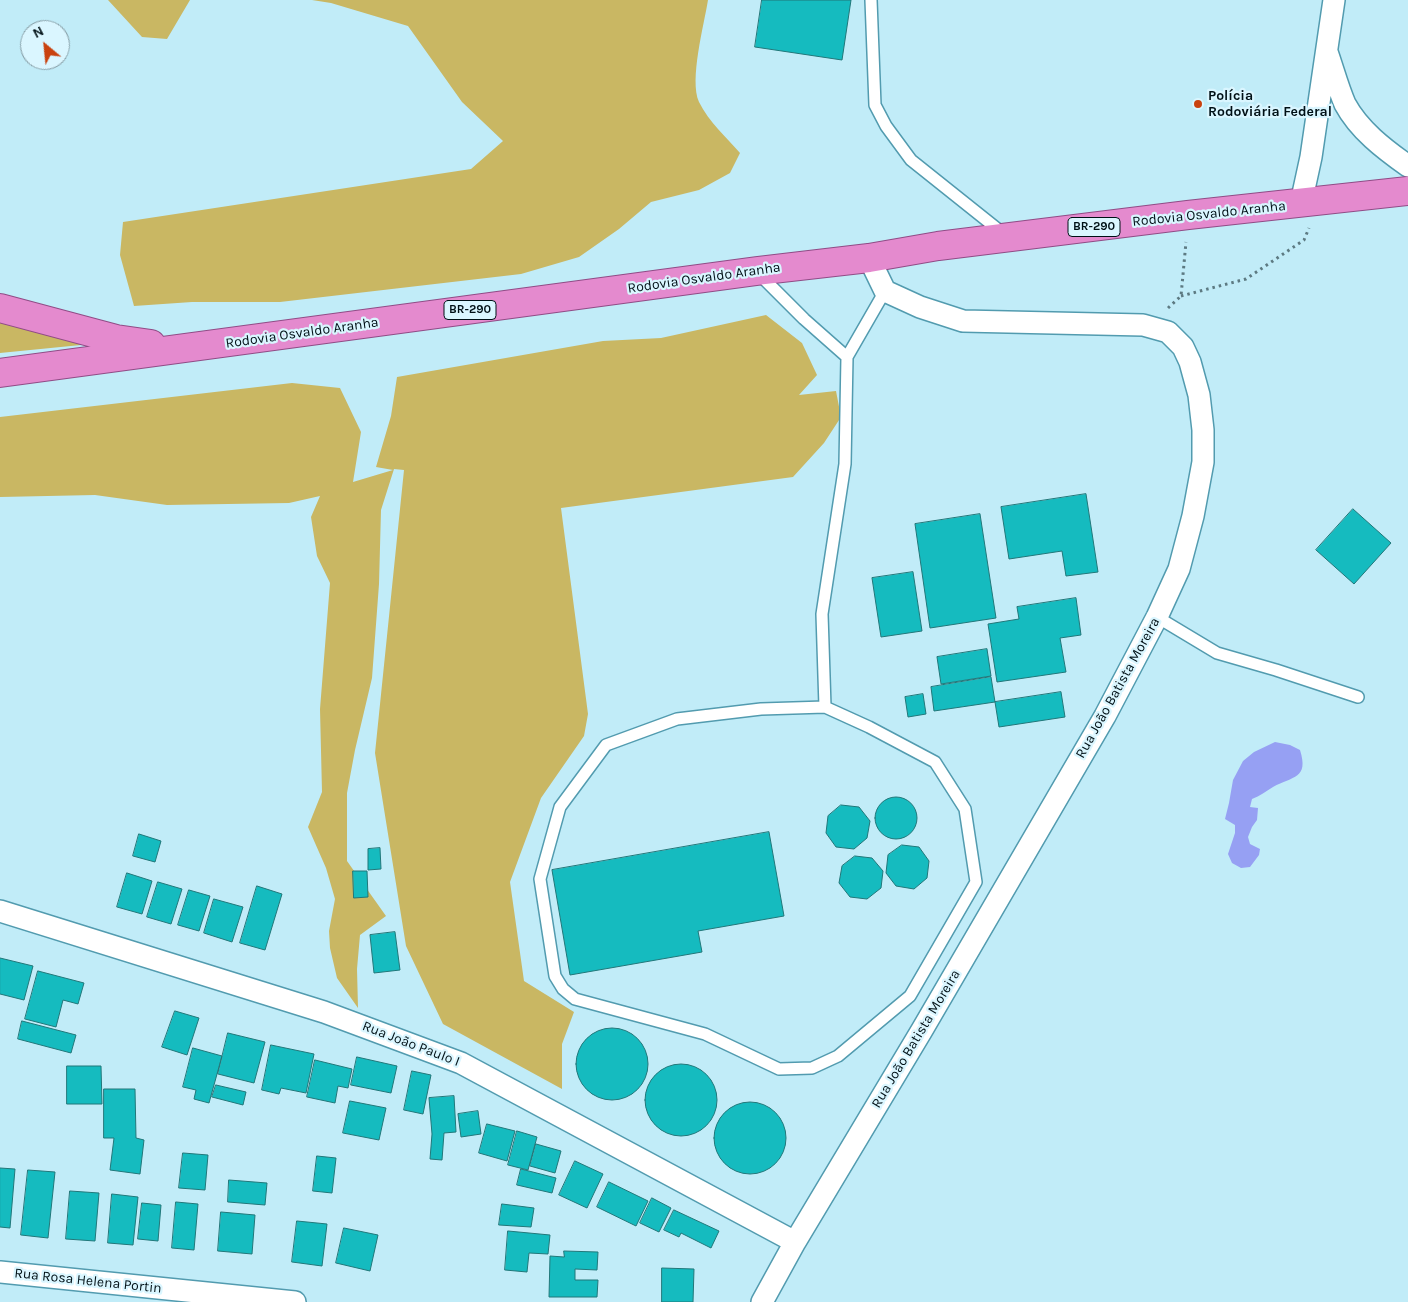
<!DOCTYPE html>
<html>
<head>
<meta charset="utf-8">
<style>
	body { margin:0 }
	#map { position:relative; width:1408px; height:1302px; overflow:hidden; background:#c1ecf8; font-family:Karla,sans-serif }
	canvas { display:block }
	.north { position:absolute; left:20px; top:20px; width:50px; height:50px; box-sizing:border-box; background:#daf6ff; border:1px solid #839aa2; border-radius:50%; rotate:332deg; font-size:14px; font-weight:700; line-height:20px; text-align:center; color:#001016 }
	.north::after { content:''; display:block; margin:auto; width:18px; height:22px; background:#c9420f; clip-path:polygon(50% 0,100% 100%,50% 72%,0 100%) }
</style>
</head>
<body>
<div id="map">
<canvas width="1408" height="1302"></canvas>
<div class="north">N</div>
</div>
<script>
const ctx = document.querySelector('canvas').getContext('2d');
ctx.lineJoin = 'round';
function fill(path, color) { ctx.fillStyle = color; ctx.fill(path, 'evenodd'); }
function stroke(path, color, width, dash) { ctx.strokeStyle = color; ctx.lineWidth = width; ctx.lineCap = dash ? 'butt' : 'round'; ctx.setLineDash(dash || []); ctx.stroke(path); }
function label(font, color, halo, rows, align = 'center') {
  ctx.font = font + ' Karla,sans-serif'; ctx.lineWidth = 4.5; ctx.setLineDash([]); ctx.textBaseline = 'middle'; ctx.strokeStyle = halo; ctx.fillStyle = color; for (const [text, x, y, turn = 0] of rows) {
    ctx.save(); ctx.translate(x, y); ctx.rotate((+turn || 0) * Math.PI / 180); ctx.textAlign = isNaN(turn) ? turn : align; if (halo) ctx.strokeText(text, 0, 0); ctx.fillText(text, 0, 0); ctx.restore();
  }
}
fill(new Path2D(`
	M108 0H190L167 39 142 37Z
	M312 0H708C704 25 689 80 699 102 709 122 726 137 740 153L730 173 699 190 651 202 619 229 579 257 521 274 280 302H192L134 306 120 255 123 222 471 169 503 141 462 102 408 26 331 3Z
	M766 315 802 343 817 375 799 395 836 391 841 417 824 443 793 477 561 508 588 714 584 736 541 798 510 882 524 981 574 1012 562 1044V1089L443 1024 406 946 375 753 404 470 394 469 381 510 379 584 372 678 355 750 347 793V861L386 916 360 935 357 969 358 1008 337 978 330 948 329 931 335 899 326 868 308 827 322 792 320 709 330 583 317 556 311 517 320 496 289 503 167 505 95 495 0 497V417L292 383 340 388 361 432 353 482 393 470 376 467 391 416 397 377 603 341 661 338Z
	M0 321 91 344 0 353Z`), '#c9b763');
fill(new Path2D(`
	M1275 742 1290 745 1300 750C1309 779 1293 776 1273 787 1266 791 1260 796 1252 799L1250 807 1258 808 1257 820 1252 827 1248 837 1250 844 1260 849 1259 855 1250 867 1241 868 1232 863 1228 854 1235 833V825L1225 819 1229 803 1233 780 1243 761 1254 752Z`), '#96a0f3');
const building = new Path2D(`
	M762 0H851L842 60 755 47Z
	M1086 494 1098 572 1066 576 1062 551 1009 559 1001 507Z
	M1353 509 1391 543 1354 584 1316 550Z
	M980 514 996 618 930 628 915 524Z
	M913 572 922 631 881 637 872 578Z
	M1076 598 1081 635 1060 638 1066 672 997 682 988 624 1019 619 1017 607Z
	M987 649 991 676 941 684 937 657Z
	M991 677 995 702 934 711 931 687Z
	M1061 692 1065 717 999 727 995 702Z
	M923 694 926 714 908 717 905 697Z
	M875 818a21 21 0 1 1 42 0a21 21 0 1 1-42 0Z
	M841 805 859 807 870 821 867 838 854 849 836 847 826 833 828 816Z
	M769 832 784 916 698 931 702 952 570 975 552 870Z
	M139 834 161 841 155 862 133 856Z
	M902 845 919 847 929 861 927 878 914 889 896 886 886 873 888 855Z
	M380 848 381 869 368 870V849Z
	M855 856 872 858 883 871 881 888 867 899 850 897 839 883 842 866Z
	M353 871H367L368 897 354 898Z
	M127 873 152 881 142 914 117 907Z
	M158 882 182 889 171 924 147 917Z
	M257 886 282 894 265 950 240 943Z
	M189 890 210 896 199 931 178 925Z
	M214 899 243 907 232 942 204 933Z
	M395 932 400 970 374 973 370 935Z
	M0 958 33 966 24 1000 0 994Z
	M38 971 84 983 78 1004 63 1000 56 1027 25 1019Z
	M175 1011 199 1018 187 1055 162 1047Z
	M22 1021 76 1035 71 1053 18 1039Z
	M576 1064a36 36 0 1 1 72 0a36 36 0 1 1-72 0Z
	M228 1033 265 1042 254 1083 218 1074Z
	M271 1045 314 1054 306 1093 281 1088 279 1094 262 1090Z
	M193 1048 222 1056 209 1103 194 1099 196 1090 183 1087Z
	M357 1057 397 1066 391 1093 351 1085Z
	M315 1060 352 1069 348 1088 338 1086 335 1103 307 1097Z
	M645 1100a36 36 0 1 1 72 0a36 36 0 1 1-72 0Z
	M67 1066H101L102 1104H67Z
	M412 1071 431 1075 423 1114 404 1110Z
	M216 1085 246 1092 243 1105 212 1097Z
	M104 1089H135L136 1138 144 1140 140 1174 110 1170 114 1138H104Z
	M454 1096 456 1132 444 1133 442 1160 430 1159 432 1134 429 1098Z
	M350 1101 386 1108 379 1140 343 1133Z
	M714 1138a36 36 0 1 1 72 0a36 36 0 1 1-72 0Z
	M478 1111 481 1134 461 1137 458 1114Z
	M487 1124 515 1131 507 1161 479 1153Z
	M517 1131 537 1137 528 1170 508 1165Z
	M536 1144 561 1151 555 1173 530 1166Z
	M183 1153 208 1155 205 1190 179 1188Z
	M317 1156 336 1158 332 1193 313 1191Z
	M575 1161 603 1174 587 1208 559 1195Z
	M0 1168 15 1169 10 1228 0 1227Z
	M521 1169 556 1178 552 1193 517 1185Z
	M28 1170 55 1172 48 1238 21 1235Z
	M229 1180 267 1183 265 1205 228 1202Z
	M609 1182 648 1201 636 1226 597 1207Z
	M70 1191 99 1193 95 1241 66 1239Z
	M112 1194 138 1197 133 1245 108 1243Z
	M652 1198 671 1208 659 1232 640 1223Z
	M176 1202 198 1204 194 1250 172 1248Z
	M142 1203 161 1205 158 1241 138 1239Z
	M502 1204 534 1208 531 1227 499 1225Z
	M674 1210 719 1231 711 1248 681 1233 679 1237 664 1230Z
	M221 1212 255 1215 252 1254 218 1251Z
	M297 1221 327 1224 322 1266 292 1262Z
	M344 1228 378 1235 370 1271 336 1263Z
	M508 1231 550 1235 548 1254 529 1253 527 1272 505 1270Z
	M564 1251 598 1252 597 1270 575 1269V1280H598L597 1297H549L550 1256 564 1257Z
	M662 1268 694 1269 693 1302H662Z`);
fill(building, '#15bbbf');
stroke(building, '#217779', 1);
const service = new Path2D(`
	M871 0 875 105 886 126 911 160 1005 235
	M759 274 804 319 847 357
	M1157 617 1217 653 1276 670 1358 697
	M825 707 869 727 935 762 965 809 976 882 910 996 838 1056 812 1068 779 1069 705 1034 575 999 563 989 555 976 540 879 560 807 606 745 677 719 761 709Z
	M825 707 822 614 845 464 847 357 885 291`);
const minor = new Path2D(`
	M1327 52C1333 69 1338 88 1345 104 1359 130 1384 149 1408 166
	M1301 203 1311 157 1334 0
	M0 911 324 1012 461 1063 795 1242
	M0 1272 295 1302
	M762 1302 795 1242 922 1030 1105 716 1157 617 1179 569 1193 516 1203 462V430L1199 395 1190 362 1183 347 1168 332 1143 325 963 321 920 307 885 291 869 258`);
const trunk = new Path2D(`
	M0 308 116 339 151 344
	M0 373 757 271 869 258 938 246 1188 215 1408 191`);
stroke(service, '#529baf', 14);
stroke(minor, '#529baf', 24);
stroke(trunk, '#904c86', 30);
stroke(new Path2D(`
	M1181 296 1246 279 1304 240 1309 228
	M1168 308 1181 296 1186 242`), '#5d7a82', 3, [2.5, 4]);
stroke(service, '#fff', 11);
stroke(minor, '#fff', 21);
stroke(trunk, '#e48ace', 28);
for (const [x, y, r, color] of [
	[1198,104,5,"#c9420f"]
]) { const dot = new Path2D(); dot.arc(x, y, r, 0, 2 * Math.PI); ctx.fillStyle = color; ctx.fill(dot); stroke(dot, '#daf6ff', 2); }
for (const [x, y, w] of [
	[1094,227,52],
	[470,310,52]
]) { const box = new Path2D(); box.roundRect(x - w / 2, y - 9.5, w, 19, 4); ctx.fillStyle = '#daf6ff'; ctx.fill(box); stroke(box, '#001016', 1); }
label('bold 12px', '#001016', null, [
	["BR-290",1094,227],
	["BR-290",470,310]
]);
label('bold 14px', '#001016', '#daf6ff', [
	["Polícia",1208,96],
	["Rodoviária Federal",1208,112]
], 'left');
label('14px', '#001016', '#daf6ff', [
	["Rodovia Osvaldo Aranha",1209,214,-6],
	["Rodovia Osvaldo Aranha",704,278,-8],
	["Rodovia Osvaldo Aranha",302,333,-8],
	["Rua João Batista Moreira",1118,688,-61],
	["Rua João Batista Moreira",916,1039,-59],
	["Rua João Paulo I",411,1044,21],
	["Rua Rosa Helena Portin",88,1281,6]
]);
</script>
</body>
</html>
